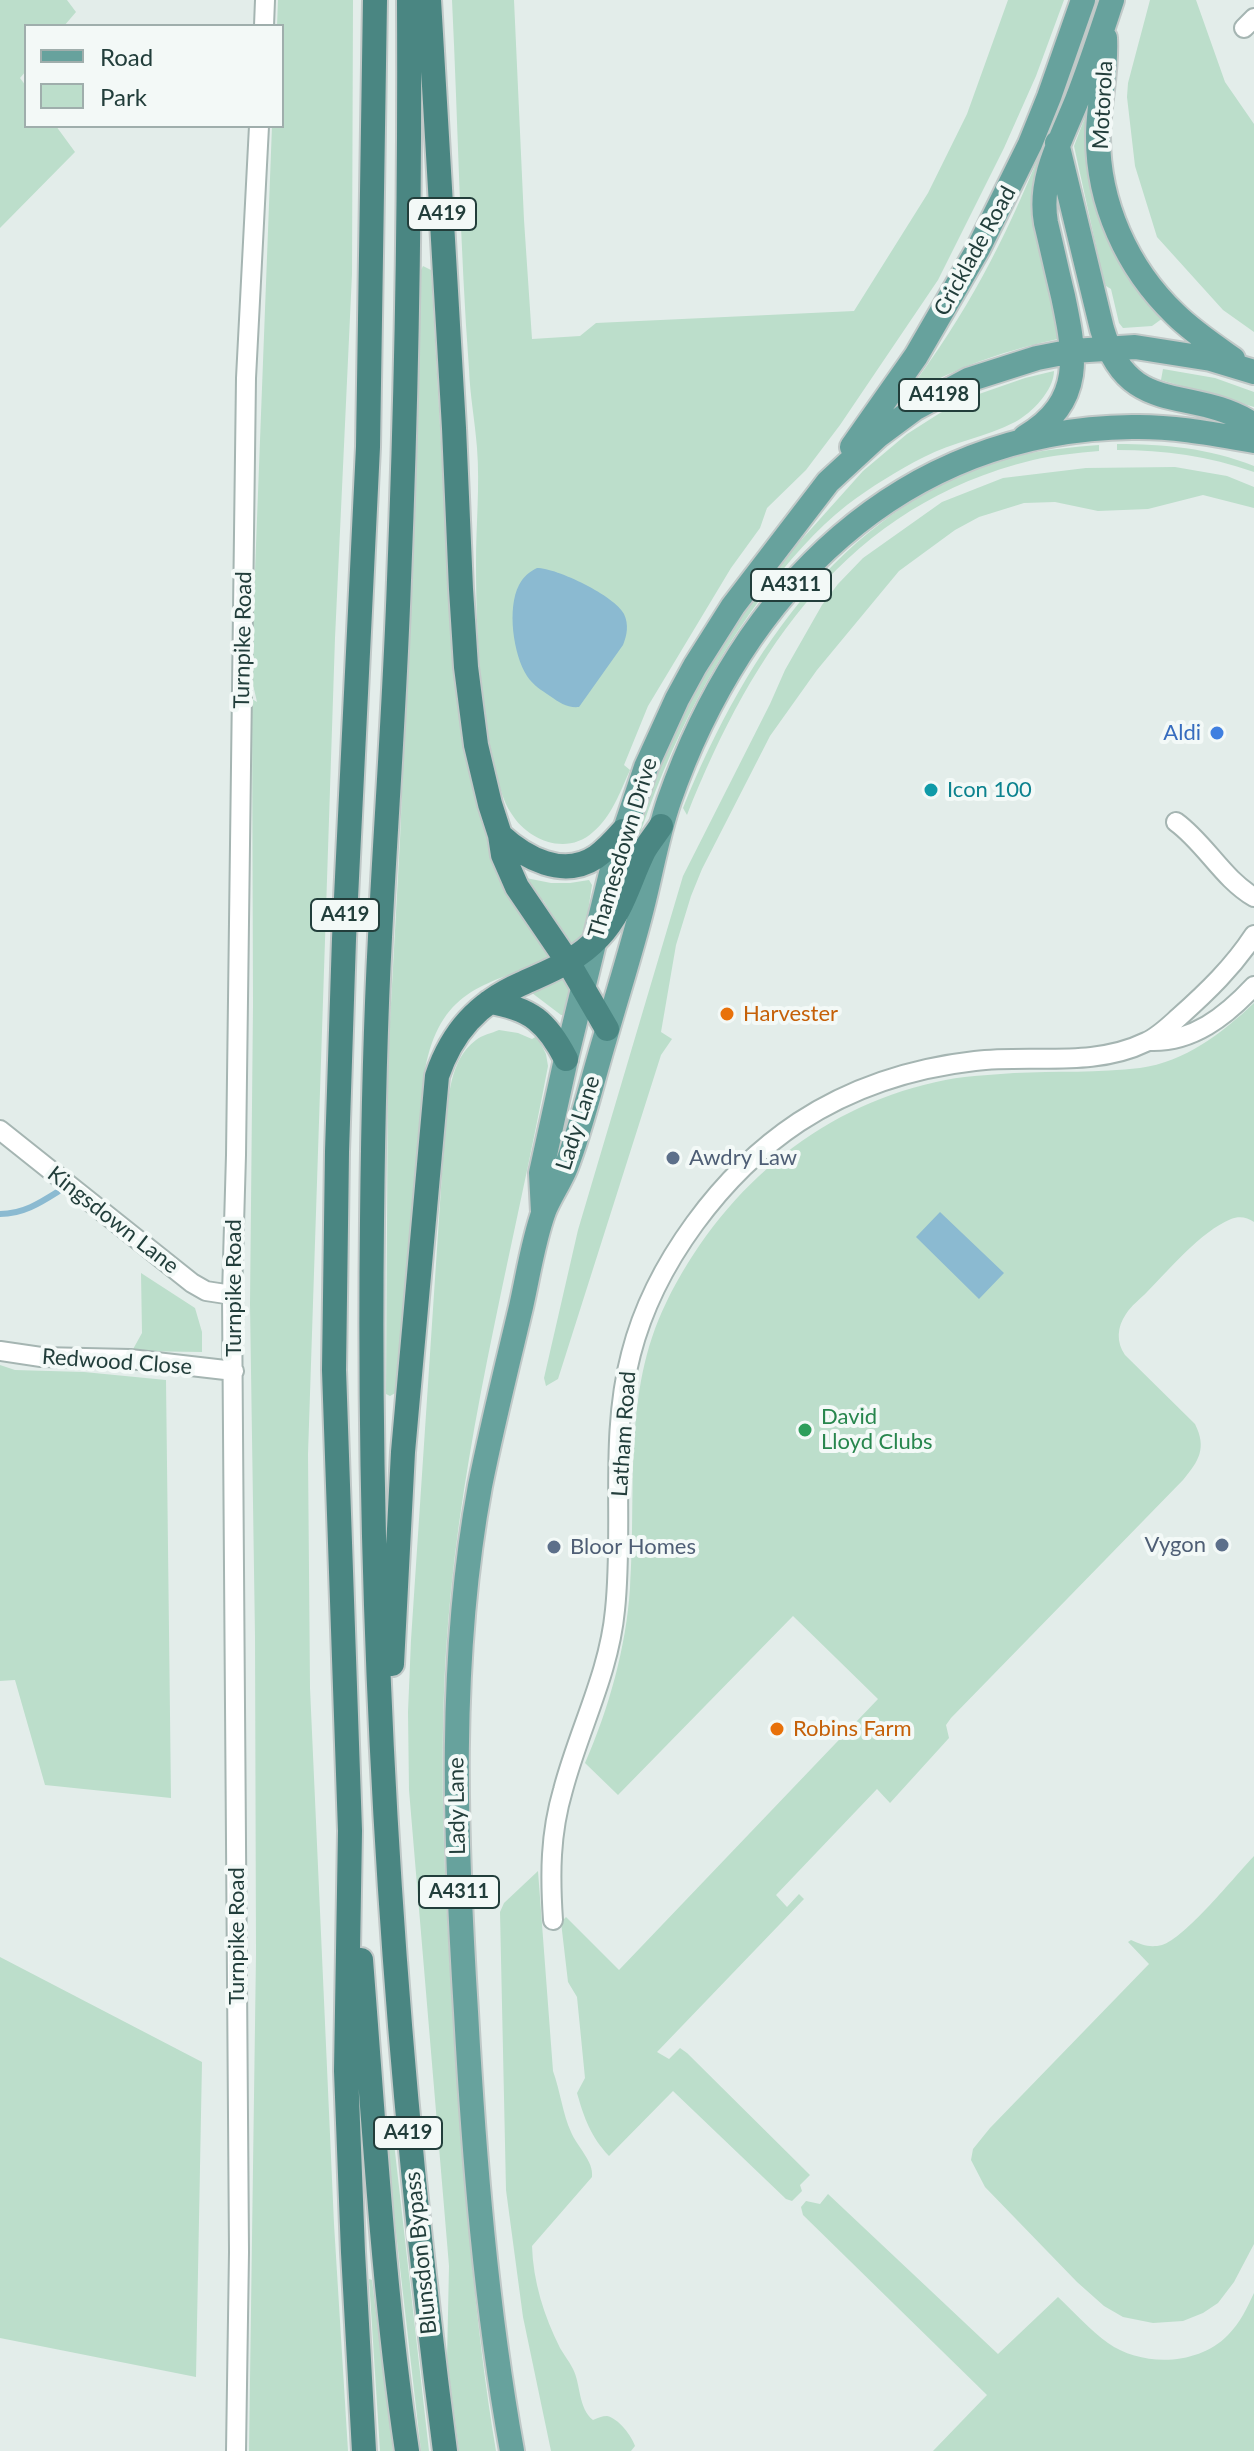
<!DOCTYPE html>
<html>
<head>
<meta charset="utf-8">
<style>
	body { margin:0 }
	#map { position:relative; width:1254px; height:2451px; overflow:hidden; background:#e3edea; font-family:Lato,sans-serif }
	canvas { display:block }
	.legend { position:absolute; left:24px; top:24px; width:260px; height:104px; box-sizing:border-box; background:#f3f9f7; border:2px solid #9faeac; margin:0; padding:10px 14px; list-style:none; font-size:24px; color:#223e3b }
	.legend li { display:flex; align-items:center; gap:16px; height:40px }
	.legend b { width:40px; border:2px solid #9faeac }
</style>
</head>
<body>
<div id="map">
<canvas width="1254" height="2451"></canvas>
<ul class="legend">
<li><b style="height:10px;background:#67a29d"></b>Road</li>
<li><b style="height:22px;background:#bcdecb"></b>Park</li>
</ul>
</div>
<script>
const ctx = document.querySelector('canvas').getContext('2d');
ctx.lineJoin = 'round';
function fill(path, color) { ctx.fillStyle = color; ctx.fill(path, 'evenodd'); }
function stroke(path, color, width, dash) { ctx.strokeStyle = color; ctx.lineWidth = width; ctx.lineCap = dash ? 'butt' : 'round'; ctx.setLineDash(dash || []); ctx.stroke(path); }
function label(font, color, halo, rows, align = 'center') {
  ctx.font = font + ' Lato,sans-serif'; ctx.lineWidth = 8; ctx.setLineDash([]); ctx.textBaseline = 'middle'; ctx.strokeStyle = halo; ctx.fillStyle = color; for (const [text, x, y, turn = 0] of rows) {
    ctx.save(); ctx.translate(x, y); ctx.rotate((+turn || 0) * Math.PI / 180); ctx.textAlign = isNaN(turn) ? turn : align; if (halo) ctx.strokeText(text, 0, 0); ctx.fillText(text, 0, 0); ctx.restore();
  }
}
fill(new Path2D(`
	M0 0H67L76 12 64 26H26V71L20 78 26 86V126H56L75 152 0 228Z
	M278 0H353L352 274 335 638 308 1454 310 1688 334 2224 348 2451H249L256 1954 255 1636 250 1304 253 1005 252 699 257 702 251 676 272 126H282V26H277Z
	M452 0H514L524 220 532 339 580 336 596 323 854 311 928 193 967 114 1008 0H1064L1036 76 1004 148 938 280 840 425 806 470 767 508 760 528 731 568 648 706 624 765 630 770C620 792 612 816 593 832 567 856 528 841 511 813 503 801 500 787 496 774 480 706 476 632 476 563 476 525 480 486 477 448 475 421 470 396 469 369 460 247 458 123 452 0Z
	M1150 0H1196L1225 82 1254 124V332L1223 310 1157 237 1135 166 1127 97 1128 83Z
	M1091 110 1090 133 1163 318 1152 326 1123 328 1119 323 1111 289 1106 286 1103 278 1074 146 1087 112Z
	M1044 152 1062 338C1005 351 967 363 915 391L909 390C966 315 1005 240 1040 153Z
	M423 266 431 270 454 668 462 736 479 812 500 868 556 957 548 962C481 984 440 992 425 1070L399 1391 390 1396 386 1394 388 1058 400 840 418 401 419 274Z
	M1163 369 1215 378 1254 392V407L1161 380Z
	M1054 371C1054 390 1032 413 1015 422 986 437 953 442 924 457 898 470 871 487 847 505 815 530 788 562 764 594 695 686 656 777 623 887L632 838 655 774 696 688 744 610 777 567 863 471 907 434 940 413 979 394 1025 378Z
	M1117 444C1164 444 1209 448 1254 466V472C1208 456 1165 450 1117 450Z
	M1099 445V451C1077 453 1054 455 1033 460 848 505 753 649 687 815L683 808C747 650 849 496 1026 454 1050 449 1074 447 1099 445Z
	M1175 467 1227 476 1254 487V508L1203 495 1148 509 1098 511 1055 502 1024 503 979 517 955 530 899 571 817 670 770 736 702 869 691 896 676 945 661 1032 672 1039 661 1055 558 1379 546 1386 544 1378 578 1230 683 876 770 704 785 670 822 605 838 584 863 558 942 502 1003 478 1086 468Z
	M526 878 551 883H570L589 880 592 885 587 918 581 940 571 946 543 900H537L525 883Z
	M567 977 572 984 564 1015H561L532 993 534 990Z
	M1254 1003V1222C1247 1217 1239 1216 1231 1219 1200 1232 1170 1269 1147 1292 1140 1299 1131 1306 1126 1314 1117 1327 1116 1342 1125 1355L1195 1424C1207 1448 1199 1461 1183 1480L951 1718 946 1725 949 1738 890 1803 877 1789 776 1895 787 1907 799 1894 804 1899 657 2052 669 2059 680 2048 687 2053 810 2175 800 2185 802 2191 792 2201 786 2199 673 2091 609 2156C591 2137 584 2118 577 2093L585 2078 577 1997 568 1982 561 1922 566 1917 619 1970 878 1699 793 1616 618 1795 585 1763C609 1708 626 1648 630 1588 637 1492 622 1393 666 1303 720 1193 814 1109 936 1082 961 1076 988 1075 1014 1073 1056 1071 1099 1073 1140 1068 1185 1062 1222 1033 1254 1003Z
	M499 1030 518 1033 532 1039 537 1036 546 1054 548 1066C515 1241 469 1413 451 1591 435 1744 445 1900 456 2053 465 2186 474 2319 496 2451H459L447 2360 449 2266 409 1790 408 1712 411 1640 445 1128C449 1098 449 1060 476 1040 482 1035 492 1033 499 1030Z
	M141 1273 195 1308 202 1332V1352L132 1351 142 1333Z
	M0 1365 15 1370 84 1372 166 1380 171 1798 45 1785 15 1680 0 1681Z
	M1254 1856V2244L1234 2282 1218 2303 1203 2313 1183 2321 1153 2323 1123 2317 1104 2306 1077 2282 985 2187 971 2160 973 2149 990 2128 1149 1964 1128 1942 1131 1940C1142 1945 1150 1948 1162 1945 1184 1939 1236 1875 1254 1856Z
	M538 1871 553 2071C560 2090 563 2115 571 2132 577 2147 594 2161 592 2177L532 2246C533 2281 544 2316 560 2348 564 2355 569 2361 573 2369 581 2385 578 2408 593 2420 598 2418 602 2416 607 2416 618 2418 632 2436 635 2446L631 2451H551L523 2317 506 2190 500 1912 504 1903Z
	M0 1957 202 2062 196 2377 0 2338Z
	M394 2143 429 2451H421L386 2145Z
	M828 2194 998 2354 1058 2297C1074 2312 1090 2330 1108 2343 1142 2367 1198 2366 1228 2335 1240 2323 1247 2308 1254 2293V2451H933L987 2395 803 2215 801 2207 806 2201 820 2204Z
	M369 2279 372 2280 393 2451H380Z`), '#bcdecb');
fill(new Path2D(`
	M537 568C557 568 615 596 624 614 629 625 627 635 623 645L579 707C567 708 560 703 550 696 541 690 533 685 527 676 513 654 507 608 519 585 523 577 529 572 537 568Z
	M940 1212 1004 1273 979 1299 916 1237Z`), '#8bbad1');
stroke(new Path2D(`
	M0 1214C23 1214 40 1203 59 1191`), '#8bbad1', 6);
const minor = new Path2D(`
	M264 26 265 0
	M1244 28 1254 18
	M1176 822C1205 843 1223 879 1254 897
	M1149 1041C1192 1043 1226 1016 1254 986
	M0 1130 192 1283 206 1291 232 1295
	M0 1351 41 1357 130 1359 234 1371
	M553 1920C550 1875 550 1834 563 1790 579 1729 609 1674 615 1610 624 1526 609 1437 631 1354 654 1264 722 1173 799 1122 851 1088 913 1068 975 1061 1031 1054 1093 1068 1146 1042 1158 1037 1169 1026 1179 1017 1207 992 1233 967 1254 935
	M236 2451 239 2252 232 1295 236 1155 246 378 259 126`);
const primary = new Path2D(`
	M1105 38C1107 72 1098 104 1098 137 1098 203 1127 268 1175 314 1192 331 1213 345 1233 359
	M1057 143 1102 329C1129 420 1191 384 1254 425
	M1025 437C1085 402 1075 353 1063 296 1057 272 1052 248 1046 223 1038 179 1061 140 1077 100 1090 67 1101 33 1112 0
	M852 447 916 356 978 249 1030 144 1049 97 1083 0
	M543 1212 541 1173 566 1059 613 865 646 767 677 699 695 666 733 606 828 482 879 435 914 409 968 380 1037 358 1073 351 1135 347 1211 359 1254 372
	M512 2451C486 2307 474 2158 466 2012 455 1836 448 1660 480 1486 492 1426 507 1366 521 1307 528 1276 533 1241 544 1211 550 1196 560 1182 566 1167 582 1126 592 1081 605 1038 617 995 631 952 642 908 651 873 657 836 669 801 742 591 900 430 1132 427 1173 426 1214 434 1254 441`);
const trunk = new Path2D(`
	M409 0C410 193 407 386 399 580 395 699 386 818 380 937 375 1031 373 1126 372 1221 367 1632 392 2043 445 2451
	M429 0 454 428 461 589 466 667 476 745 490 804 500 835 503 855 517 887 568 962 607 1029
	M500 835C525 858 563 879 596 857 606 850 615 840 623 831
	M489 1002C530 1008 547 1022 566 1059
	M392 1664 403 1452 437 1076C452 1032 478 1003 521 984 549 971 577 961 599 937 623 912 629 881 644 851 649 842 656 834 661 826
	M361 1960C374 2124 383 2289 407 2451
	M364 2451 353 2252 346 2071 350 1831 334 1370 337 1152 344 939 368 447 375 0`);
stroke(minor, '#a5b5b2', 22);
stroke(primary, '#c1c9c8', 28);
stroke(trunk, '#c1c9c8', 28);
stroke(minor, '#fff', 18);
stroke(primary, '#67a29d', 24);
stroke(trunk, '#4a8682', 24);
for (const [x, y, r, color] of [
	[1217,733,8,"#3f7fe0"],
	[931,790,8,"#0f9aa8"],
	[727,1014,8,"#e8710a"],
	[673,1158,8,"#5c6f8a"],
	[805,1430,8,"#2e9e5b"],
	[1222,1545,8,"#5c6f8a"],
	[554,1547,8,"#5c6f8a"],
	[777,1729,8,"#e8710a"]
]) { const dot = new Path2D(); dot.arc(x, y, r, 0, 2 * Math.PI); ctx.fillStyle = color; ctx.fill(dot); stroke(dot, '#f3f9f7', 3); }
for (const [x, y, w] of [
	[442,214,68],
	[939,395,80],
	[791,585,80],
	[345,915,68],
	[459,1892,80],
	[408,2133,68]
]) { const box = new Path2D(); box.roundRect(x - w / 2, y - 16, w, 32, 6); ctx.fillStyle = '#f3f9f7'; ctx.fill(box); stroke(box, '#223e3b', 2); }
label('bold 20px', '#223e3b', null, [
	["A419",442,214],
	["A4198",939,395],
	["A4311",791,585],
	["A419",345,915],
	["A4311",459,1892],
	["A419",408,2133]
]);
label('22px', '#223e3b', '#f3f9f7', [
	["Motorola",1103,105,-87],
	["Cricklade Road",975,251,-61],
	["Turnpike Road",243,640,-89],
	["Thamesdown Drive",623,848,-73],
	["Lady Lane",578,1123,-72],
	["Kingsdown Lane",113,1220,38],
	["Turnpike Road",234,1288,-90],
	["Redwood Close",117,1362,4],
	["Latham Road",624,1434,-86],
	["Lady Lane",457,1806,-91],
	["Turnpike Road",237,1936,-90],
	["Blunsdon Bypass",421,2253,-96]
]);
label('22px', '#366cbe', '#f3f9f7', [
	["Aldi",1201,733]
], 'right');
label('22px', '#0d838f', '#f3f9f7', [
	["Icon 100",947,790]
], 'left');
label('22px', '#c56008', '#f3f9f7', [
	["Harvester",743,1014],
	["Robins Farm",793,1729]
], 'left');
label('22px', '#4e5e75', '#f3f9f7', [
	["Awdry Law",689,1158],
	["Vygon",1206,1545,"right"],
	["Bloor Homes",570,1547]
], 'left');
label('22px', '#27864d', '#f3f9f7', [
	["David",821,1417],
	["Lloyd Clubs",821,1442]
], 'left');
</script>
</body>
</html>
